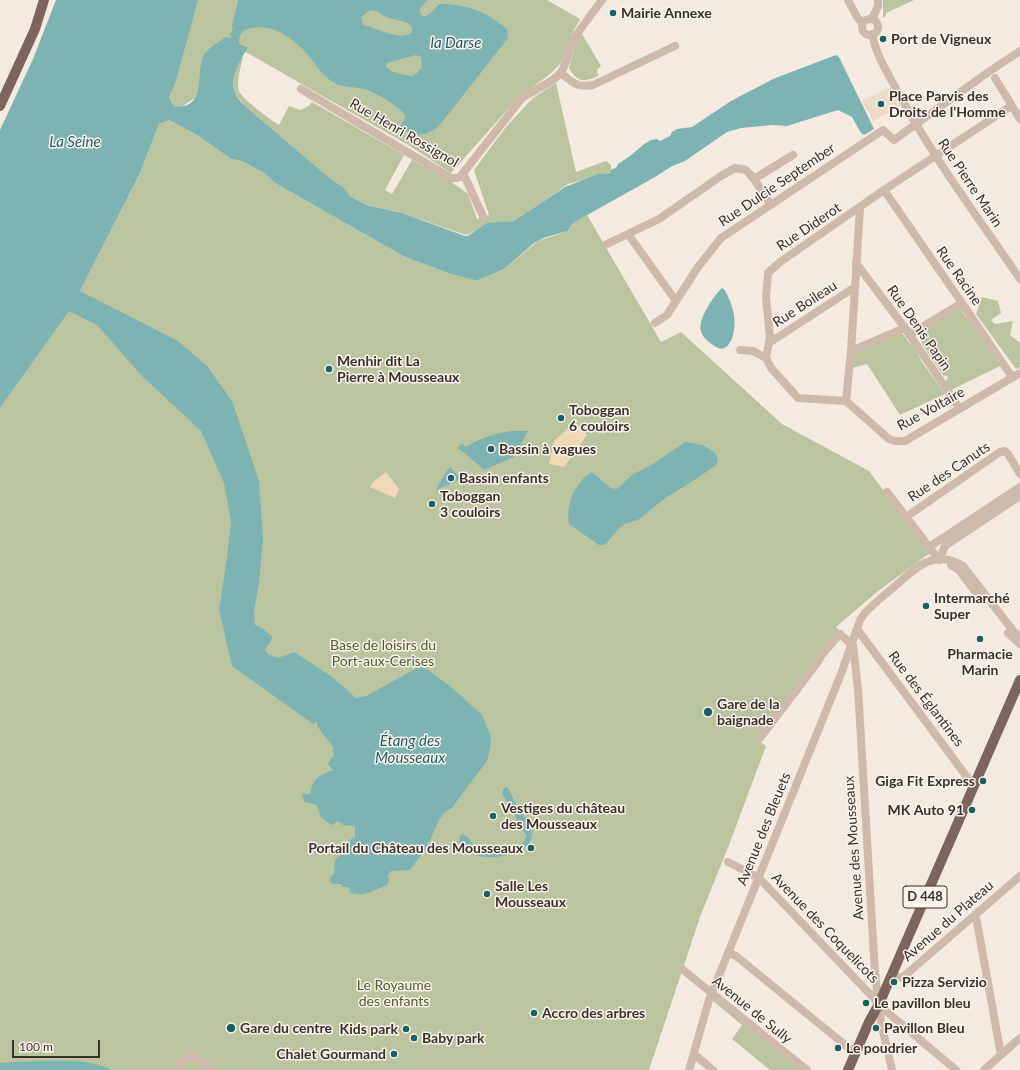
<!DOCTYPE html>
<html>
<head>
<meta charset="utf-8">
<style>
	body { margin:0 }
	#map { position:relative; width:1020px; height:1070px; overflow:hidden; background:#f4eae0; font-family:Lato,sans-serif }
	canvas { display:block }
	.scale { position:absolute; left:12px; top:1040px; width:88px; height:18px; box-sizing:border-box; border:2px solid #3b2f2a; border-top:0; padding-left:5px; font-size:12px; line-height:14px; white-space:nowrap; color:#3b2f2a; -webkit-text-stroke:3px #fbf4ed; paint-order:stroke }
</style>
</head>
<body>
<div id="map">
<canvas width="1020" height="1070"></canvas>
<div class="scale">100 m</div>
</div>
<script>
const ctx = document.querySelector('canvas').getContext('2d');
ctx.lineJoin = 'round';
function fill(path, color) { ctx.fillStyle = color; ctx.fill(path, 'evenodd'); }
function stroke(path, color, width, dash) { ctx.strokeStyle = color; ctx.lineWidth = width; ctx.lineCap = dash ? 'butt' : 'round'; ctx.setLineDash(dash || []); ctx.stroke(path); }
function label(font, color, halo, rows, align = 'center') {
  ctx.font = font + ' Lato,sans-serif'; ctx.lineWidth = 3; ctx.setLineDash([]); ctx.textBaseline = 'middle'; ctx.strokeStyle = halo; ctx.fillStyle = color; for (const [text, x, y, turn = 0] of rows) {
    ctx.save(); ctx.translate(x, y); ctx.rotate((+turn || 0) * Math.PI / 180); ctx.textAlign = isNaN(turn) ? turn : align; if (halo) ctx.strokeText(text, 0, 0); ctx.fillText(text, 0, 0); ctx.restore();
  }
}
fill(new Path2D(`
	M197 0H547L580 19 574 30 561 63 550 74 516 100 451 173 410 146 223 39 200 82 195 98 181 107 174 106 169 98 176 81Z
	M883 0H914L886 13V16L883 18Z
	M582 34 601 66 597 70 598 76C585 82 577 83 569 68L575 45Z
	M240 55 243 57C241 67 236 80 239 91 242 99 271 120 279 125L289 106 300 110 309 106 312 102 404 155 385 190 392 194 412 160 450 181 468 194 477 219 489 215 474 170 506 127 533 98 556 83 576 172 606 161 611 165V172L568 184 515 221 495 223 466 235 399 212 366 205 350 196 245 106 233 91 234 75Z
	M169 120 197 135 231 159 242 161 264 173 275 183 405 257 451 274 478 280 504 269 538 241 568 231 573 223 587 215 661 342 681 332 782 424 869 471 930 553 878 591 836 627 840 631 756 739 766 746 729 845 700 917 649 1070H0V408L68 311 80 291 140 173 159 124Z
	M982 297 998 301 1001 313 991 320 995 324 1013 321 1010 335 1020 343V367L1016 369 976 314Z
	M959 306 966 317H968L1000 366 951 390 945 382 948 378 947 376 943 375 922 344 923 341 917 332Z
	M902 333 911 345 912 344 922 362 945 394 900 415 867 364 852 368 854 353Z
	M713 997 802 1070H770L732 1039 742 1025 713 1001Z`), '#bac59f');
fill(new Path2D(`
	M575 422 587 435 564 467 549 464 554 441Z
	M386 472 399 489 395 498 370 487 373 482Z`), '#f1d9b6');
fill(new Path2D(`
	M890 87 900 106 873 121 862 101Z`), '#eddac7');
fill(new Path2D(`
	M56 0H198L176 81 169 98 174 106C207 111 195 72 204 55 208 47 219 43 225 37L231 38 230 34 233 28 232 26 238 0H428L420 8V14L424 17 432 12 439 4H443C468 4 488 13 507 29L508 38 439 126C432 133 417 138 408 132 405 130 403 128 400 126L406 117C402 107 373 91 363 89 352 86 343 88 333 82 324 77 318 68 312 60 297 41 276 23 250 28 241 30 239 36 239 44L248 48C240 59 229 80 235 93 237 98 241 102 245 106L333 181 343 187 350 196 366 205 402 213 465 236H468L487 223 514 221 565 187 598 174 610 173 612 169 616 168 618 164 630 156 643 145 651 140 657 139 660 141 670 136 672 132 677 129 692 127 731 101 773 79 836 55 839 57 874 129 864 135 861 133 852 117 838 110 787 126 772 125 741 128 727 132 685 161 672 166 655 177 573 223 568 231 546 237 534 243 504 269 478 280H474L451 274 405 257 275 183 264 173 242 161 231 159 197 135 169 120 159 124 140 173 80 291 178 341 207 366 232 401 259 481 263 538 259 584 254 610 255 625 262 628 273 637 265 650 268 654 278 658 294 652 331 676 356 698 366 696 417 668H425L450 686 482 715 491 737 490 749 487 761 456 802 452 808 445 812 439 820 427 847 410 870 391 871 388 875 389 881 387 885C375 890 362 898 349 892L350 890 348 887H343L341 884H333L330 882 331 876 334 874 335 860 342 853 348 841 355 837V827L354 826 343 825 338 821 332 825C322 819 320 817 317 805L304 802 302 794H310C314 777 317 777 333 770L328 764 331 758 334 757 333 747 317 726V723L316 722 313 724 232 666 219 610 227 557 231 522 224 483 201 431 141 375 97 325 69 311 0 408V130L33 59ZM373 10C378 11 380 13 384 16 393 21 406 19 412 27V32C401 43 376 27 363 25L361 17 369 11ZM416 55 421 57 422 67 417 73 412 76C404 75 392 73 386 67L387 63Z
	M722 288 724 289C733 304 738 321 732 339 730 342 728 347 724 348 720 350 716 347 713 345 708 341 702 337 701 331 697 321 714 295 722 288Z
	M514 431H528L514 457 484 470 462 451 457 448 462 444 466 447C481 438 497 432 514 431Z
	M685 442 703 445 715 453 718 461 716 465 699 477 664 499 638 520 625 524 619 528 605 545H599L569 524C566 505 574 483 592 472L611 488 617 489 632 475 653 464Z
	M450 467 461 479 436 490 443 477Z
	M507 787C511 793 513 798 516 804 520 813 530 822 532 833 534 854 492 860 479 856 472 854 463 847 459 842L460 836 463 834C471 838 473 848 481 851 489 855 512 848 520 845 524 843 526 839 526 835L502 793 504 788Z
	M38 1061C62 1061 90 1059 112 1070H0V1063Z`), '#7db3b3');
stroke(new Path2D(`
	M848 0 857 17 862 23
	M872 19 878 6V0
	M862 27a8 8 0 1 1 16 0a8 8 0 1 1-16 0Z
	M872 34C876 55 888 74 898 92 933 158 978 217 1020 279
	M561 73C573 83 577 88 593 85L675 46
	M995 78 1020 119
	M301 89 451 178H456L460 177 522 98C532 91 556 81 561 72 567 64 568 52 572 43 580 28 592 14 602 0
	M463 173 483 216
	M754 179 793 155
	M884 190 962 303 1012 377
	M628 234 676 301
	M605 245 659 219 721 176 735 168 746 170 754 179 771 205
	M856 263 905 328 960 409
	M655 323 667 315 698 267 721 238 883 130 894 140 987 73 1020 51
	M909 335 962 303
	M769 343 855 287
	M740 350 753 351 766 358 771 368 798 398 846 401 889 439 895 441H905L1020 373
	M851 351 905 328
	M766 358 770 337 766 298 768 273 780 262 884 190 1011 106
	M846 401 851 351 860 208
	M887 492 939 560
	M906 517 1000 452 1005 451 1008 454 1020 474
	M929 547 1020 487
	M939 560 945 546 1020 496
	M951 565 959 570 981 599
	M857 629 973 785
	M1008 633 1020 644
	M853 645 858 689 875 973 881 1023 892 1070
	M760 738 817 663 821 656 840 634 852 645
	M728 862 759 878 887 1012 956 1070
	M975 915 977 922 1001 1055
	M729 953 736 956 850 1049 857 1050
	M682 969 807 1070
	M891 975 902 978 1020 876
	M694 1054 713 1070
	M179 1070C178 1063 183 1059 188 1055L216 1070
	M689 1070 709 1000 841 674 860 620 865 613C874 603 885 595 895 586 916 568 934 548 963 566L1014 632 1020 636
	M984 1070 1020 1038`), '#ceb9ab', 8);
stroke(new Path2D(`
	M0 106 35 29 44 0
	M848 1070 869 1022 879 1004 1020 680`), '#7e655b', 10);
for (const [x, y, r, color] of [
	[613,13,4,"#1d5f60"],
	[883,39,4,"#1d5f60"],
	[881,104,4,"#1d5f60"],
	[329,369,4,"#1d5f60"],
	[561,418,4,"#1d5f60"],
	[491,449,4,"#1d5f60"],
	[451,478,4,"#1d5f60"],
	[432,504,4,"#1d5f60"],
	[926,606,4,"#1d5f60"],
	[980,639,4,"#1d5f60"],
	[708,712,5,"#1d5f60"],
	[983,781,4,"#1d5f60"],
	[972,810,4,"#1d5f60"],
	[493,816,4,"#1d5f60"],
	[531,848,4,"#1d5f60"],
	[487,894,4,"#1d5f60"],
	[894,982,4,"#1d5f60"],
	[866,1003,4,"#1d5f60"],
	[534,1013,4,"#1d5f60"],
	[231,1028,5,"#1d5f60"],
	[876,1028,4,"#1d5f60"],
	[406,1029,4,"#1d5f60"],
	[414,1038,4,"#1d5f60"],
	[838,1048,4,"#1d5f60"],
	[394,1054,4,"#1d5f60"]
]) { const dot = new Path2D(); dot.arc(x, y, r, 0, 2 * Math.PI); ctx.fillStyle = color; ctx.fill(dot); stroke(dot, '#fbf4ed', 1.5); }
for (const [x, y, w] of [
	[925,897,44]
]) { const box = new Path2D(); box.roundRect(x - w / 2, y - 11, w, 22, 3); ctx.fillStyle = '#fbf4ed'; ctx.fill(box); stroke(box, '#3b2f2a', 1); }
label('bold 13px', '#3b2f2a', null, [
	["D 448",925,897]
]);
label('bold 14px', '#3b2f2a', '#fbf4ed', [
	["Mairie Annexe",621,13],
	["Port de Vigneux",891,39],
	["Place Parvis des",889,96],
	["Droits de l'Homme",889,112],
	["Menhir dit La",337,361],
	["Pierre à Mousseaux",337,377],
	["Toboggan",569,410],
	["6 couloirs",569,426],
	["Bassin à vagues",499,449],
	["Bassin enfants",459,478],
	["Toboggan",440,496],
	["3 couloirs",440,512],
	["Intermarché",934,598],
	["Super",934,614],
	["Pharmacie",980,654,"center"],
	["Marin",980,670,"center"],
	["Gare de la",717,704],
	["baignade",717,720],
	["Giga Fit Express",975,781,"right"],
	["Vestiges du château",501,808],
	["des Mousseaux",501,824],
	["MK Auto 91",964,810,"right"],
	["Portail du Château des Mousseaux",523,848,"right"],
	["Salle Les",495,886],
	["Mousseaux",495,902],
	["Pizza Servizio",902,982],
	["Le pavillon bleu",874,1003],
	["Accro des arbres",542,1013],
	["Gare du centre",240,1028],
	["Pavillon Bleu",884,1028],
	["Kids park",398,1029,"right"],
	["Baby park",422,1038],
	["Le poudrier",846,1048],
	["Chalet Gourmand",386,1054,"right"]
], 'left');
label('14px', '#3b2f2a', '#fbf4ed', [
	["Rue Henri Rossignol",404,133,30],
	["Rue Pierre Marin",970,183,56],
	["Rue Dulcie September",777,185,-34],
	["Rue Diderot",809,227,-34],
	["Rue Racine",959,276,55],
	["Rue Boileau",805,304,-33],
	["Rue Denis Papin",919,328,55],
	["Rue Voltaire",931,409,-29],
	["Rue des Canuts",949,472,-34],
	["Rue des Églantines",926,699,53],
	["Avenue des Bleuets",764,829,-68],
	["Avenue des Mousseaux",854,848,-94],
	["Avenue du Plateau",948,921,-41],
	["Avenue des Coquelicots",825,928,46],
	["Avenue de Sully",752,1010,39]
]);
label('14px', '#4d5b2d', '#fbf4ed', [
	["Base de loisirs du",383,645],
	["Port-aux-Cerises",383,661],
	["Le Royaume",394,985],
	["des enfants",394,1001]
]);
label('italic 15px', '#1d5f60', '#fbf4ed', [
	["la Darse",456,43],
	["La Seine",75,142],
	["Étang des",410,741],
	["Mousseaux",410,758]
]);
</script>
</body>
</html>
